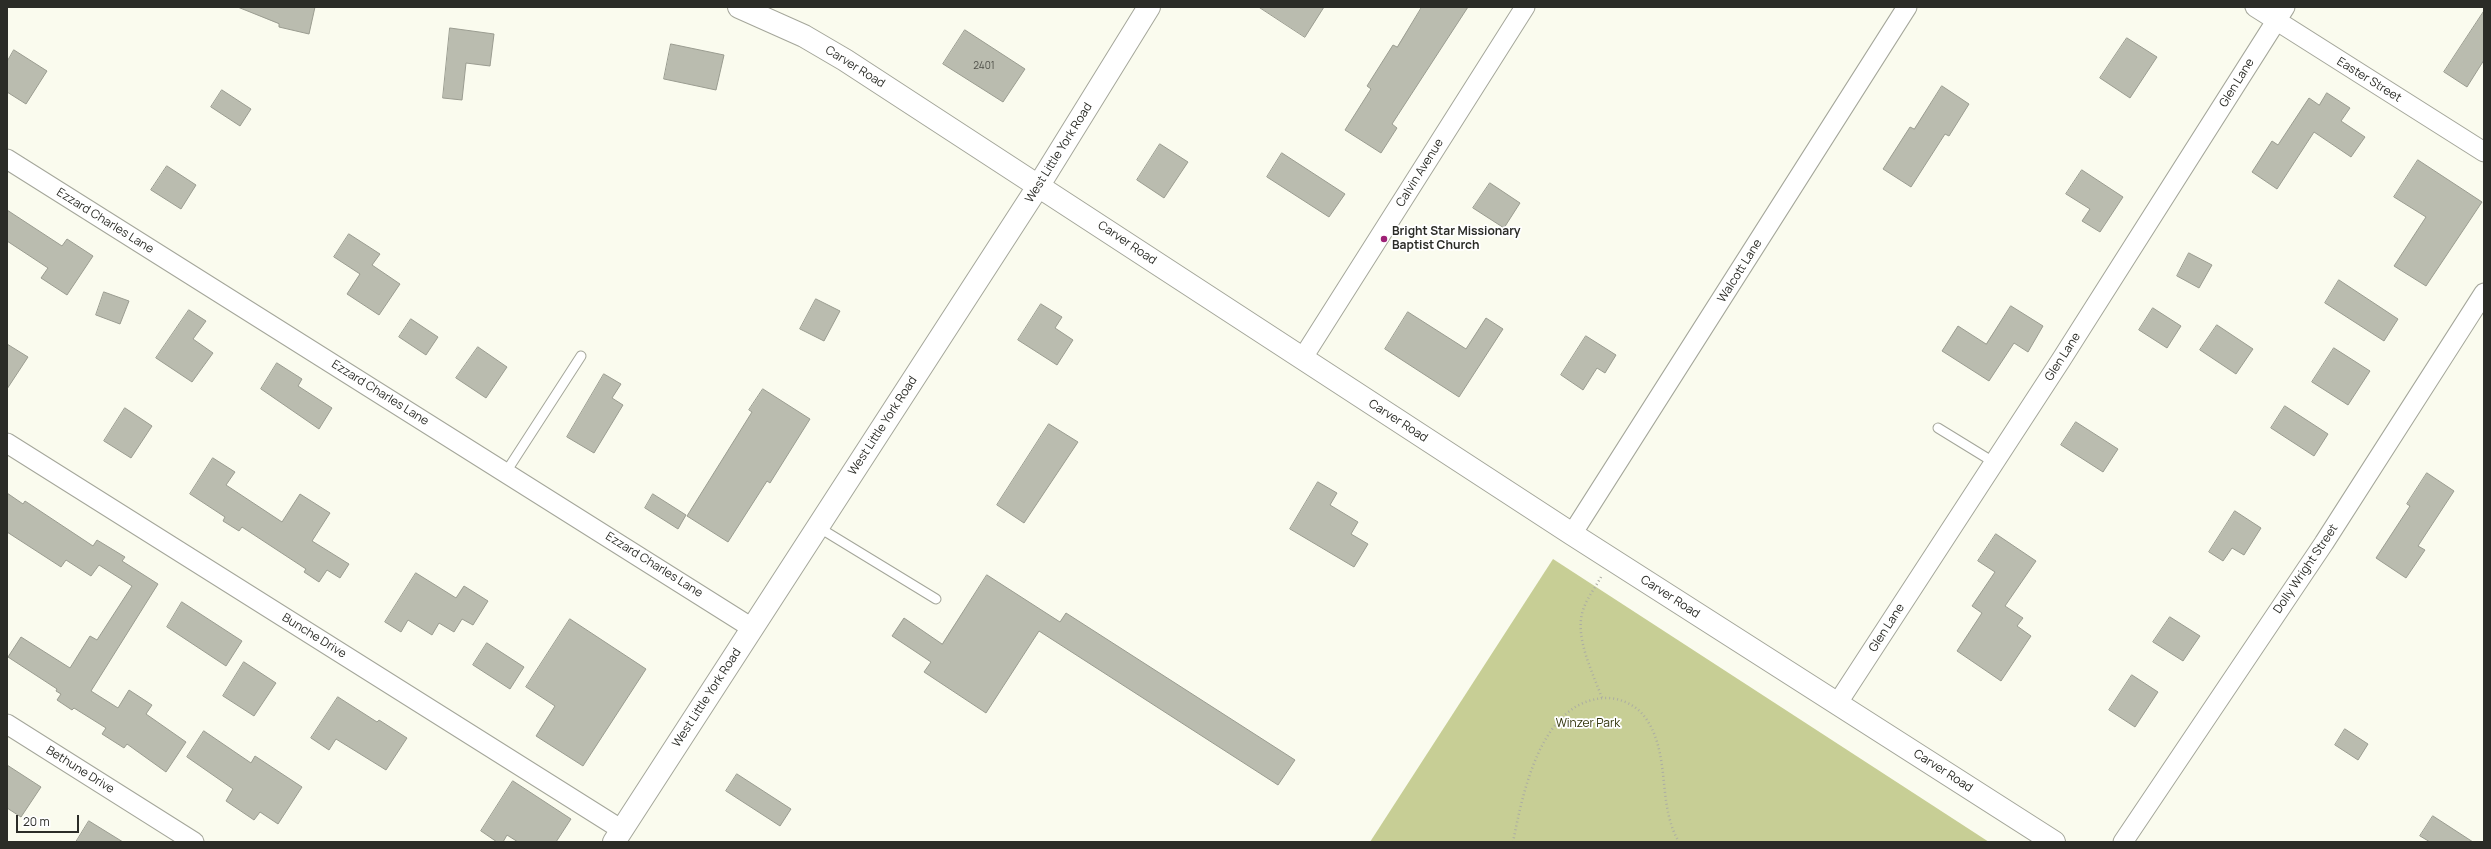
<!DOCTYPE html>
<html>
<head>
<meta charset="utf-8">
<style>
	body { margin:0 }
	#map { position:relative; width:2491px; height:849px; overflow:hidden; background:#fafbee; font-family:Manrope,sans-serif }
	canvas { display:block }
	.frame { position:absolute; inset:0; border:8px solid #2b2c27; pointer-events:none }
	.scale { position:absolute; left:16px; top:815px; width:63px; height:18px; box-sizing:border-box; border:2px solid #2b2c27; border-top:0; padding-left:5px; font-size:12px; line-height:14px; white-space:nowrap; color:#2b2c27; -webkit-text-stroke:3px #fff; paint-order:stroke }
</style>
</head>
<body>
<div id="map">
<canvas width="2491" height="849"></canvas>
<div class="frame"></div>
<div class="scale">20 m</div>
</div>
<script>
const ctx = document.querySelector('canvas').getContext('2d');
ctx.lineJoin = 'round';
function fill(path, color) { ctx.fillStyle = color; ctx.fill(path, 'evenodd'); }
function stroke(path, color, width, dash) { ctx.strokeStyle = color; ctx.lineWidth = width; ctx.lineCap = dash ? 'butt' : 'round'; ctx.setLineDash(dash || []); ctx.stroke(path); }
function label(font, color, halo, rows, align = 'center') {
  ctx.font = font + ' Manrope,sans-serif'; ctx.lineWidth = 3.5; ctx.setLineDash([]); ctx.textBaseline = 'middle'; ctx.strokeStyle = halo; ctx.fillStyle = color; for (const [text, x, y, turn = 0] of rows) {
    ctx.save(); ctx.translate(x, y); ctx.rotate((+turn || 0) * Math.PI / 180); ctx.textAlign = isNaN(turn) ? turn : align; if (halo) ctx.strokeText(text, 0, 0); ctx.fillText(text, 0, 0); ctx.restore();
  }
}
fill(new Path2D(`
	M1553 559 1989 842H1370Z`), '#c7ce95');
const building = new Path2D(`
	M238 7H315L309 34 279 27V24Z
	M1259 7H1324L1305 37Z
	M1422 7H1468L1392 124 1397 128 1381 153 1345 130 1371 89 1367 86 1393 45 1397 47Z
	M2484 11V60L2467 87 2444 72Z
	M450 28 494 34 490 66 466 63 462 100 443 98Z
	M965 30 1025 69 1003 102 943 64Z
	M2127 38 2157 57 2130 98 2100 78Z
	M671 44 724 55 716 90 664 79Z
	M14 50 47 71 26 104 7 92V62Z
	M1942 86 1969 104 1949 136 1945 134 1911 187 1883 169 1910 127 1914 129Z
	M222 90 251 109 240 126 211 107Z
	M2327 93 2350 108 2341 121 2365 137 2351 157 2314 132 2277 189 2252 172 2272 141 2278 145 2309 98 2319 105Z
	M1160 144 1188 162 1164 198 1137 180Z
	M1282 153 1345 194 1329 217 1267 177Z
	M2418 160 2482 202 2426 286 2394 266 2426 217 2394 197Z
	M167 166 196 185 181 209 151 190Z
	M2082 170 2123 197 2100 232 2082 221 2090 209 2066 194Z
	M1490 183 1520 203 1504 228 1473 208Z
	M7 210 62 246 67 239 93 256 67 295 41 278 48 268 7 241Z
	M349 234 380 254 372 265 400 284 379 315 347 294 360 274 334 257Z
	M2189 253 2212 265 2199 288 2177 276Z
	M2339 280 2398 319 2384 341 2325 303Z
	M104 292 129 301 120 324 96 315Z
	M816 299 840 311 824 341 800 329Z
	M1041 304 1062 317 1055 328 1073 340 1057 365 1018 340Z
	M2011 306 2043 326 2028 352 2014 343 1989 381 1942 351 1958 326 1986 344Z
	M2153 308 2181 326 2167 348 2139 330Z
	M189 310 206 321 193 339 213 353 192 382 156 358Z
	M1408 312 1466 349 1486 318 1503 329 1459 397 1385 349Z
	M411 319 438 337 426 355 399 337Z
	M2217 325 2253 349 2236 374 2200 350Z
	M1586 336 1616 355 1605 373 1597 368 1583 390 1561 375Z
	M7 344 28 357 7 389Z
	M478 347 507 367 486 398 456 378Z
	M2334 348 2370 371 2348 405 2312 382Z
	M277 363 302 379 298 386 332 408 319 429 261 389Z
	M604 374 621 384 612 398 623 405 594 453 567 437Z
	M763 389 810 419 770 483 767 481 728 542 687 516 752 412 749 410Z
	M2285 406 2328 434 2314 456 2271 428Z
	M125 408 152 426 131 458 104 441Z
	M2076 422 2118 449 2103 472 2061 445Z
	M1049 424 1078 442 1024 523 997 505Z
	M213 458 235 472 226 485 282 522 300 494 330 513 312 541 349 564 340 578 327 570 319 582 304 572 306 569 242 527 239 531 223 521 225 517 190 494Z
	M2427 473 2454 491 2418 546 2425 550 2406 578 2376 558 2410 506 2407 504Z
	M1318 482 1337 493 1330 505 1358 522 1351 534 1368 544 1354 567 1290 529Z
	M7 493 23 504 25 501 93 546 97 540 125 557 122 561 158 584 91 691 118 708 129 690 152 705 146 714 186 742 166 772 127 744 124 748 102 734 106 728 74 708 72 710 57 700 61 694 56 691 57 689 8 657 21 637 70 668 90 636 97 640 132 586 99 565 91 576 66 560 61 567 7 532Z
	M653 494 686 515 678 529 645 508Z
	M2235 511 2261 528 2244 555 2232 548 2223 561 2209 552Z
	M1996 534 2036 561 2005 606 2023 618 2017 626 2031 636 2001 681 1957 651 1982 613 1972 606 1995 572 1978 561Z
	M416 573 456 598 464 586 488 601 473 625 462 619 454 632 439 623 432 635 408 620 401 632 385 622Z
	M987 575 1060 622 1066 613 1295 760 1278 785 1039 631 986 713 924 672 931 662 892 636 904 618 942 644Z
	M182 602 242 641 226 666 167 627Z
	M2170 617 2200 636 2183 661 2153 642Z
	M570 619 646 669 583 766 536 736 555 706 526 687Z
	M487 643 524 667 510 689 473 665Z
	M244 662 276 683 254 716 223 696Z
	M2132 675 2158 692 2135 727 2109 710Z
	M338 697 377 722 379 720 407 738 386 770 336 739 329 750 311 738Z
	M2345 729 2368 744 2358 760 2335 745Z
	M204 731 251 763 255 756 302 787 278 824 260 812 254 820 226 801 233 789 187 757Z
	M7 765 41 787 21 817 7 808Z
	M737 774 791 809 780 826 726 791Z
	M513 781 571 819 556 842H518L507 835 503 842H497L481 831Z
	M2433 816 2473 842H2430L2420 836Z
	M89 821 123 842H76Z`);
fill(building, '#babcaf');
stroke(building, '#9a9c90', 1);
const lane = new Path2D(`
	M1938 428 1995 463
	M506 472 581 356
	M818 527 936 599`);
const street = new Path2D(`
	M2255 7 2484 152
	M7 159 752 628
	M1302 359 1525 7
	M7 443 622 830
	M1572 534 1907 7
	M1837 704 2061 360 2285 7
	M7 724 194 842
	M2123 842 2324 543 2484 293`);
const secondary = new Path2D(`
	M739 7 804 36 845 60 1572 534 2054 842
	M614 842 1039 185 1149 7`);
stroke(lane, '#a4a69a', 11);
stroke(street, '#a4a69a', 21);
stroke(secondary, '#a4a69a', 24);
stroke(new Path2D(`
	M1601 577C1595 588 1587 598 1583 610 1574 637 1593 673 1602 698
	M1513 842C1523 792 1541 700 1606 698 1622 698 1638 706 1647 720 1671 757 1657 805 1679 842`), '#acada3', 2.5, [1, 3]);
stroke(lane, '#fff', 9);
stroke(street, '#fff', 19);
stroke(secondary, '#fff', 22);
for (const [x, y, r, color] of [
	[1384,239,4,"#9e2075"]
]) { const dot = new Path2D(); dot.arc(x, y, r, 0, 2 * Math.PI); ctx.fillStyle = color; ctx.fill(dot); stroke(dot, '#fff', 1.5); }
label('10px', '#4f5049', null, [
	["2401",984,66]
]);
label('12px', '#2b2c27', '#fff', [
	["Carver Road",855,67,32],
	["Easter Street",2369,80,32],
	["Glen Lane",2237,83,-58],
	["West Little York Road",1059,153,-58],
	["Calvin Avenue",1420,173,-58],
	["Ezzard Charles Lane",105,221,32],
	["Carver Road",1127,243,34],
	["Walcott Lane",1740,271,-58],
	["Glen Lane",2063,357,-57],
	["Ezzard Charles Lane",380,393,32],
	["Carver Road",1398,421,33],
	["West Little York Road",883,426,-57],
	["Ezzard Charles Lane",654,565,32],
	["Dolly Wright Street",2306,569,-56],
	["Carver Road",1670,597,33],
	["Glen Lane",1887,628,-57],
	["Bunche Drive",314,636,32],
	["West Little York Road",707,698,-57],
	["Bethune Drive",80,770,32],
	["Carver Road",1943,771,33]
]);
label('bold 12px', '#2b2c27', '#fff', [
	["Bright Star Missionary",1392,232],
	["Baptist Church",1392,246]
], 'left');
label('12px', '#32350c', '#fff', [
	["Winzer Park",1588,724]
]);
</script>
</body>
</html>
